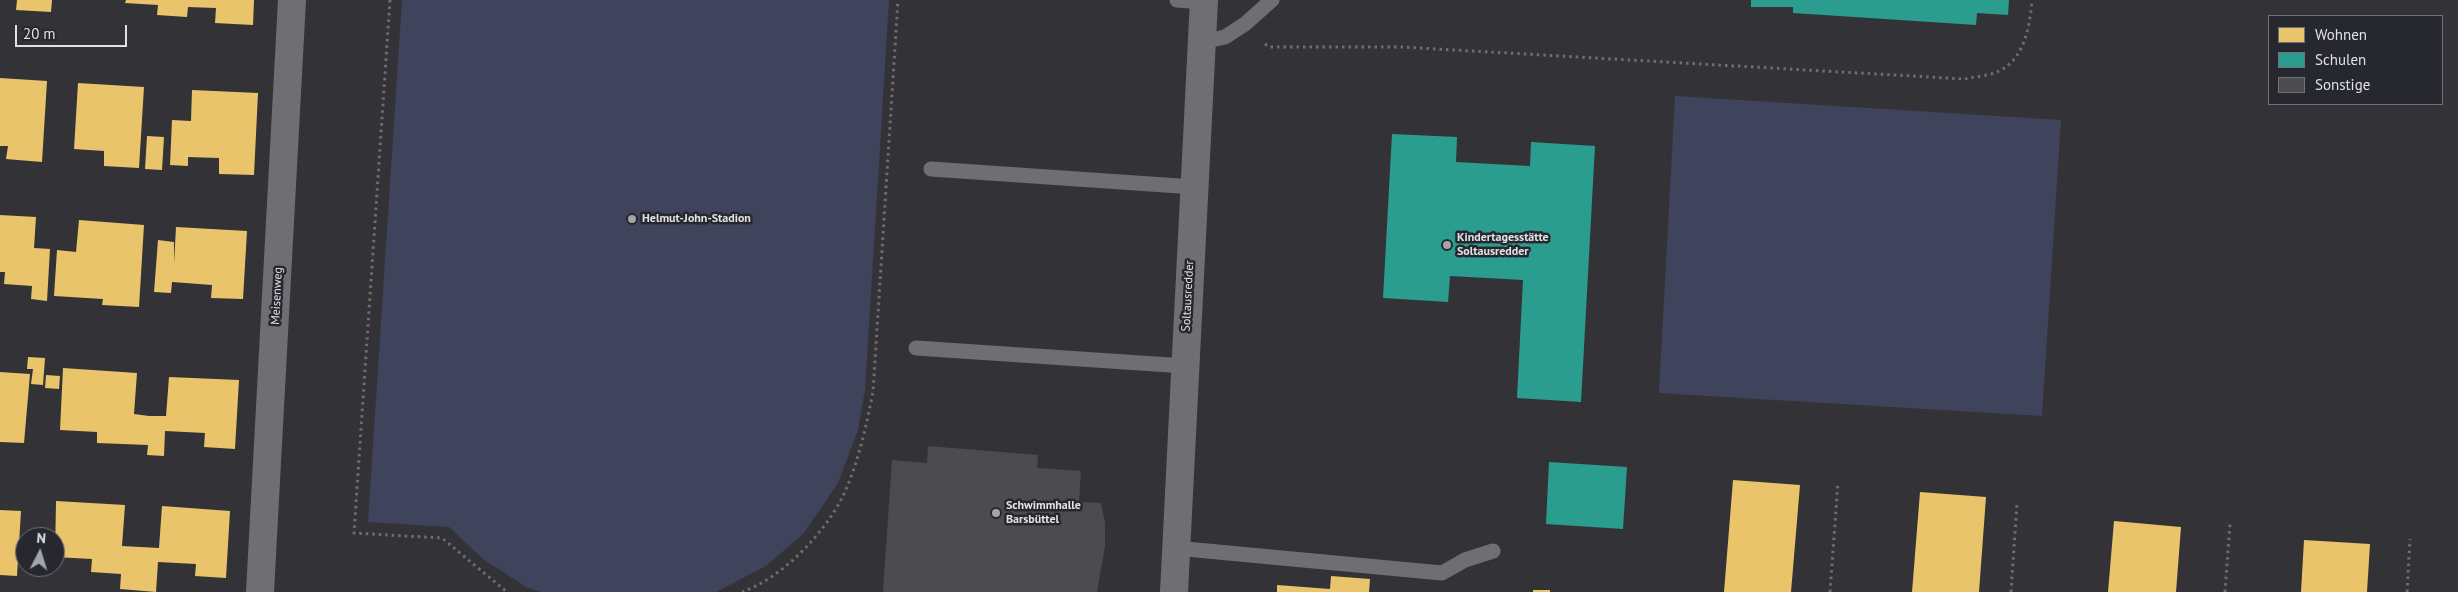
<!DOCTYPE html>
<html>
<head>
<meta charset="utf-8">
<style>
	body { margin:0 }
	#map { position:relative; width:2458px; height:592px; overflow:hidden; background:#333337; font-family:"PT Sans",sans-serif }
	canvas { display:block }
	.legend { position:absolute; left:2268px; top:15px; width:175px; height:90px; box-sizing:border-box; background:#27282f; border:1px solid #717278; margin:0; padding:6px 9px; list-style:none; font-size:15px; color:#e1e2e6 }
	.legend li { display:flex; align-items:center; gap:10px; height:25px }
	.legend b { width:25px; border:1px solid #717278 }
	.north { position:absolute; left:15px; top:527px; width:50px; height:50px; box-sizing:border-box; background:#27282f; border:1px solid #717278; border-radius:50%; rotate:5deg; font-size:14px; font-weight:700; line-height:20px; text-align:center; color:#e1e2e6 }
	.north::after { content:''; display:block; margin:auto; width:18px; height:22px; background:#a4a5a9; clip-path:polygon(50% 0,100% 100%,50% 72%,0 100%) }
	.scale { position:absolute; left:15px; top:25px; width:112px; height:22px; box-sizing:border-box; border:2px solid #e1e2e6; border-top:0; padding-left:6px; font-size:15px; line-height:18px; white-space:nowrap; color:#e1e2e6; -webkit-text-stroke:4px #27282f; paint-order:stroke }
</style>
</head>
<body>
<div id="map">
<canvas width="2458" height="592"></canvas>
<ul class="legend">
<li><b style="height:14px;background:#e9c46a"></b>Wohnen</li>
<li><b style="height:14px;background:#2a9d8f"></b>Schulen</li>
<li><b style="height:14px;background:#4c4c4f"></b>Sonstige</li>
</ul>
<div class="north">N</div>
<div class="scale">20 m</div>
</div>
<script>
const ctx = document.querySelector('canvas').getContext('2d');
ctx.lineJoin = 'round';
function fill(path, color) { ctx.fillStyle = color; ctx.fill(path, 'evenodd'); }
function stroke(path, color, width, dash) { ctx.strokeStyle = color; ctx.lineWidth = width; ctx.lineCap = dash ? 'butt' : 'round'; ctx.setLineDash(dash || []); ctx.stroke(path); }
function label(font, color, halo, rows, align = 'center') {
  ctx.font = font + ' "PT Sans",sans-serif'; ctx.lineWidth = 5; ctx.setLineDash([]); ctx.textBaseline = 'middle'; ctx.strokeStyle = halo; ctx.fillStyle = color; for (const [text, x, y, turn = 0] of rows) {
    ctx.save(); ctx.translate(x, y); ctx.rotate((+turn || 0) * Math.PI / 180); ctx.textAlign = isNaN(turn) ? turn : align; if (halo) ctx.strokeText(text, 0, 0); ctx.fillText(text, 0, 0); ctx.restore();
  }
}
fill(new Path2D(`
	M402 0H889L865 390 858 430 838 483 804 533 766 566 716 592H541L526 587 483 559 449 527 368 522Z
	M1675 96 2061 120 2042 416 1659 393Z`), '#40435c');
fill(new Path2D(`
	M17 0H52L51 12 16 10Z
	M126 0H254L253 25 215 23 216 8 188 7 187 17 157 15 158 5 125 3Z
	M0 78 47 81 42 162 6 159 8 146H0Z
	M78 83 144 87 139 168 104 166V151L74 149Z
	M192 90 258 93 254 175 219 174V158L188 157V166L170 165 172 120 191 121Z
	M147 136 164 137 162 170 145 169Z
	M0 215 36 217 34 248 50 249 47 301 31 299 32 286 4 284 5 272H0Z
	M79 220 144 225 139 307 102 305 103 299 54 296 57 250 76 252Z
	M176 227 247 231 243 299 211 298 212 285 172 282 171 293 154 292 158 240 174 242V264Z
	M28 357 45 358 43 385 31 384 33 369H27Z
	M63 368 137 373 134 414 149 416H166L169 377 239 380 235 449 204 447 205 433 165 431 164 456 147 455 148 445 97 443V432L60 430Z
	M0 372 30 374 24 443 0 442Z
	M46 375 60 376 59 389 45 388Z
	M1733 480 1800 485 1791 592H1724Z
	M1920 492 1986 497 1979 592H1912Z
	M56 501 125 505 122 546 159 548 162 506 230 511 226 578 195 576 196 564 158 562 156 592 120 589 121 574 91 572 92 559 55 557Z
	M0 510 21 511 17 576 0 575Z
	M2114 521 2181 527 2176 592H2108Z
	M2304 540 2370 544 2367 592H2301Z
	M1331 576 1370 579 1369 592H1277V585L1330 589Z
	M1533 590H1550V592H1533Z`), '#e9c46a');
fill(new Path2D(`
	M1751 0H2009L2008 15 1977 13 1976 25 1793 13V7H1751Z
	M1392 134 1457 137 1456 162 1530 166 1531 142 1595 146 1581 402 1517 398 1523 280 1450 276 1448 302 1383 298Z
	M1549 462 1627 467 1623 529 1546 524Z`), '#2a9d8f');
fill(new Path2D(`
	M928 446 1038 455 1037 468 1081 471 1079 502 1101 503 1105 523V546L1097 592H883L892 460 927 463Z`), '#4c4c4f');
stroke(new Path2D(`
	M390 0 354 533 442 538 507 592
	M1265 44 1269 47H1401L1965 79C1976 76 1990 76 1999 71 2025 59 2030 24 2032 0
	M742 592C782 578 824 534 843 496 858 464 866 427 873 392L898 0
	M1830 592 1838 482
	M2011 592 2017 503
	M2225 592 2230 524
	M2407 592 2410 539`), '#6e6e71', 3, [2.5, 4]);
stroke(new Path2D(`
	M1177 0 1204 2
	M1202 42 1225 37 1245 24 1272 0
	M931 169 1194 187
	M916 348 1185 366
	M1175 548 1442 573 1465 560 1493 551`), '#6f6f73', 15);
stroke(new Path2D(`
	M260 592 292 0
	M1174 592 1204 0`), '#6f6f73', 28);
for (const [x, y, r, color] of [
	[632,219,5,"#a4a5a9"],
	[1447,245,5,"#a4a5a9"],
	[996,513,5,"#a4a5a9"]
]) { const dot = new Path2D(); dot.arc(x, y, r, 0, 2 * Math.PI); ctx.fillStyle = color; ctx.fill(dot); stroke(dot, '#27282f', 2); }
label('bold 12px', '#e1e2e6', '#27282f', [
	["Helmut-John-Stadion",642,219],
	["Kindertagesstätte",1457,238],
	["Soltausredder",1457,252],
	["Schwimmhalle",1006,506],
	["Barsbüttel",1006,520]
], 'left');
label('12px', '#e1e2e6', '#27282f', [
	["Meisenweg",277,296,-87],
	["Soltausredder",1188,296,-87]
]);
</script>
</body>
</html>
